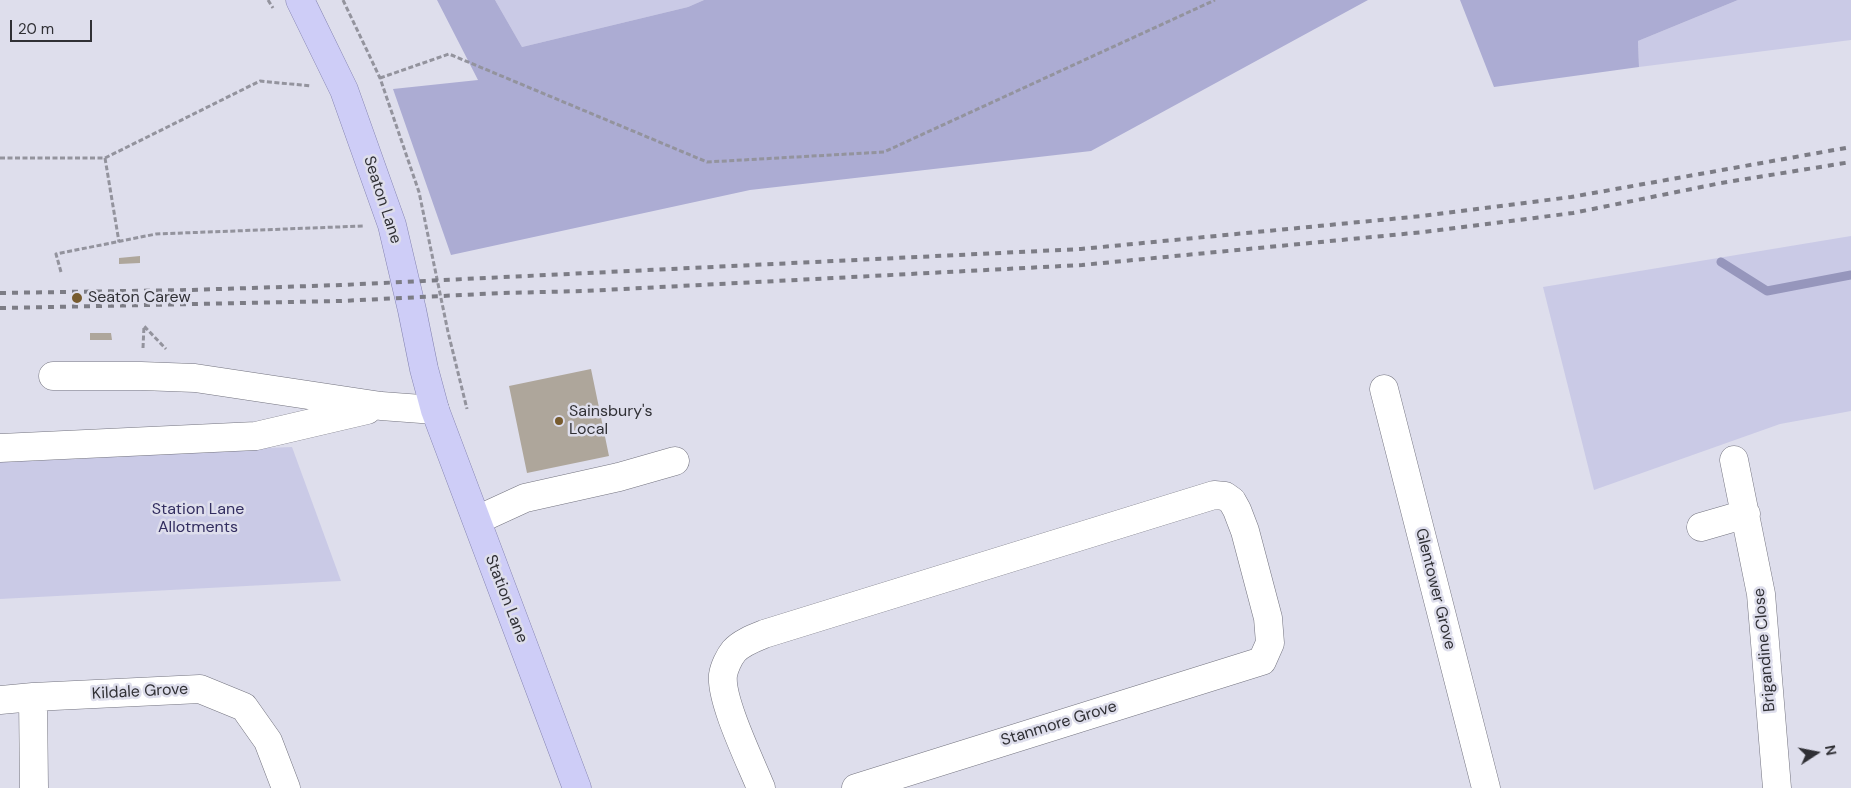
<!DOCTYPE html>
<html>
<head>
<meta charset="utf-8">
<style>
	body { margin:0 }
	#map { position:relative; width:1851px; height:788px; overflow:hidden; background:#dedeec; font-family:"DM Sans",sans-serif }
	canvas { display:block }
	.north { position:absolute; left:1791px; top:728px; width:50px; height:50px; -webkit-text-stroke:4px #dedeec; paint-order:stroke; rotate:79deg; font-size:14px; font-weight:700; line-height:20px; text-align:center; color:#303035 }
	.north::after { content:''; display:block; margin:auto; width:18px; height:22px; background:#303035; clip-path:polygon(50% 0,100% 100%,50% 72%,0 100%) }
	.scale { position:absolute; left:10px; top:20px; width:82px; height:22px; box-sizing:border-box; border:2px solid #303035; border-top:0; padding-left:6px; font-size:15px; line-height:18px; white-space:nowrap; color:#303035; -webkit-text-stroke:4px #dedeec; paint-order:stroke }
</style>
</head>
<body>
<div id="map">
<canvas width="1851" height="788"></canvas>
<div class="north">N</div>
<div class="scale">20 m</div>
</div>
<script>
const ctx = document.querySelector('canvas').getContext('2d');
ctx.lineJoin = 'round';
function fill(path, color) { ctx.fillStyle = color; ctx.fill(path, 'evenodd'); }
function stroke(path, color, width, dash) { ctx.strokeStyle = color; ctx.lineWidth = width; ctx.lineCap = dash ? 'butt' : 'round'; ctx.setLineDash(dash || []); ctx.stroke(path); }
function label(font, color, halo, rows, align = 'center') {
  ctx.font = font + ' "DM Sans",sans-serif'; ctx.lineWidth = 5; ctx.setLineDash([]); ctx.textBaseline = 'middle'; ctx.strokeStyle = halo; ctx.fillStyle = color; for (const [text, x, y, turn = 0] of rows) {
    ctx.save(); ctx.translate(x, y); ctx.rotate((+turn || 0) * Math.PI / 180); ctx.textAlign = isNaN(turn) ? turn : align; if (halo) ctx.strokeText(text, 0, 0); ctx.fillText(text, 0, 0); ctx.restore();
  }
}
fill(new Path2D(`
	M495 0H704L688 7 522 47Z
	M1738 0H1851V40L1639 67 1638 41Z
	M1851 236V411L1780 424 1594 490 1543 287Z
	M292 447 341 581 0 599V462L78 459 190 451Z`), '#cacae6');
fill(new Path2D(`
	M437 0H495L522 47 688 7 704 0H1368L1091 151 750 190 451 255 393 89 478 80Z
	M1460 0H1738L1638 41 1639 67 1494 87Z`), '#acacd3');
stroke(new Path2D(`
	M1721 262 1767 291 1851 275`), '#9696bc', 9);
fill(new Path2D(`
	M140 256V263L119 264V258Z
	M90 333H111L112 340H90Z
	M591 369 609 456 527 473 509 386Z`), '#aea69b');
const minor = new Path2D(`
	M53 376H141L195 378 381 406 435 410
	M1384 389 1486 788
	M0 448 256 436 367 410
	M1734 460 1761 594 1777 788
	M477 520 525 498 619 477 675 461
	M1701 527 1746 514
	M33 697 34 788
	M0 700 33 697 200 689 244 707 268 741 286 788
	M761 788C751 763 720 700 723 675 724 668 729 657 734 651 741 643 754 638 764 634L1214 495 1225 496 1232 501 1237 510 1245 531 1268 618 1270 643 1262 661 856 788`);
const major = new Path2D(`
	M300 0 344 90 392 225 412 310 424 369 435 410 577 788`);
stroke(minor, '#73737f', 29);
stroke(major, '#8281af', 29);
stroke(new Path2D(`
	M268 0 273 8
	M343 0 380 78 419 192 448 332 467 409
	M380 78 449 54 707 162 884 152 1215 0
	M0 158H105L260 81 311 86
	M105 158 119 242
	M61 272 56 254 156 234 363 226
	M143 348 144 326 166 349`), '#93939d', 3, [5, 2.5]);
stroke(minor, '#fff', 28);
stroke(major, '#cecdf7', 28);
stroke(new Path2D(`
	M0 293 189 290 341 285 1081 249 1422 216 1571 197 1851 147
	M0 308 341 301 502 293 585 291 1082 265 1424 232 1573 213 1721 183 1851 162`), '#7c7c85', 4, [6, 6]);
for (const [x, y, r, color] of [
	[77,298,6,"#775b2e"],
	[559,421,5,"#775b2e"]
]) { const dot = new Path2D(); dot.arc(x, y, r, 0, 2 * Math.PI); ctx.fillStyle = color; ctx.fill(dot); stroke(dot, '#dedeec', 2); }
label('16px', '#303035', '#dedeec', [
	["Seaton Lane",382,200,72],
	["Glentower Grove",1435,589,76],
	["Station Lane",506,599,69],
	["Brigandine Close",1765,650,-95],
	["Kildale Grove",140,692,-3],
	["Stanmore Grove",1059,724,-17]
]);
label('16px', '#303035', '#dedeec', [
	["Seaton Carew",88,298],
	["Sainsbury's",569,412],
	["Local",569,430]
], 'left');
label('16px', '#332e60', '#dedeec', [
	["Station Lane",198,510],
	["Allotments",198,528]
]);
</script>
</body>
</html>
